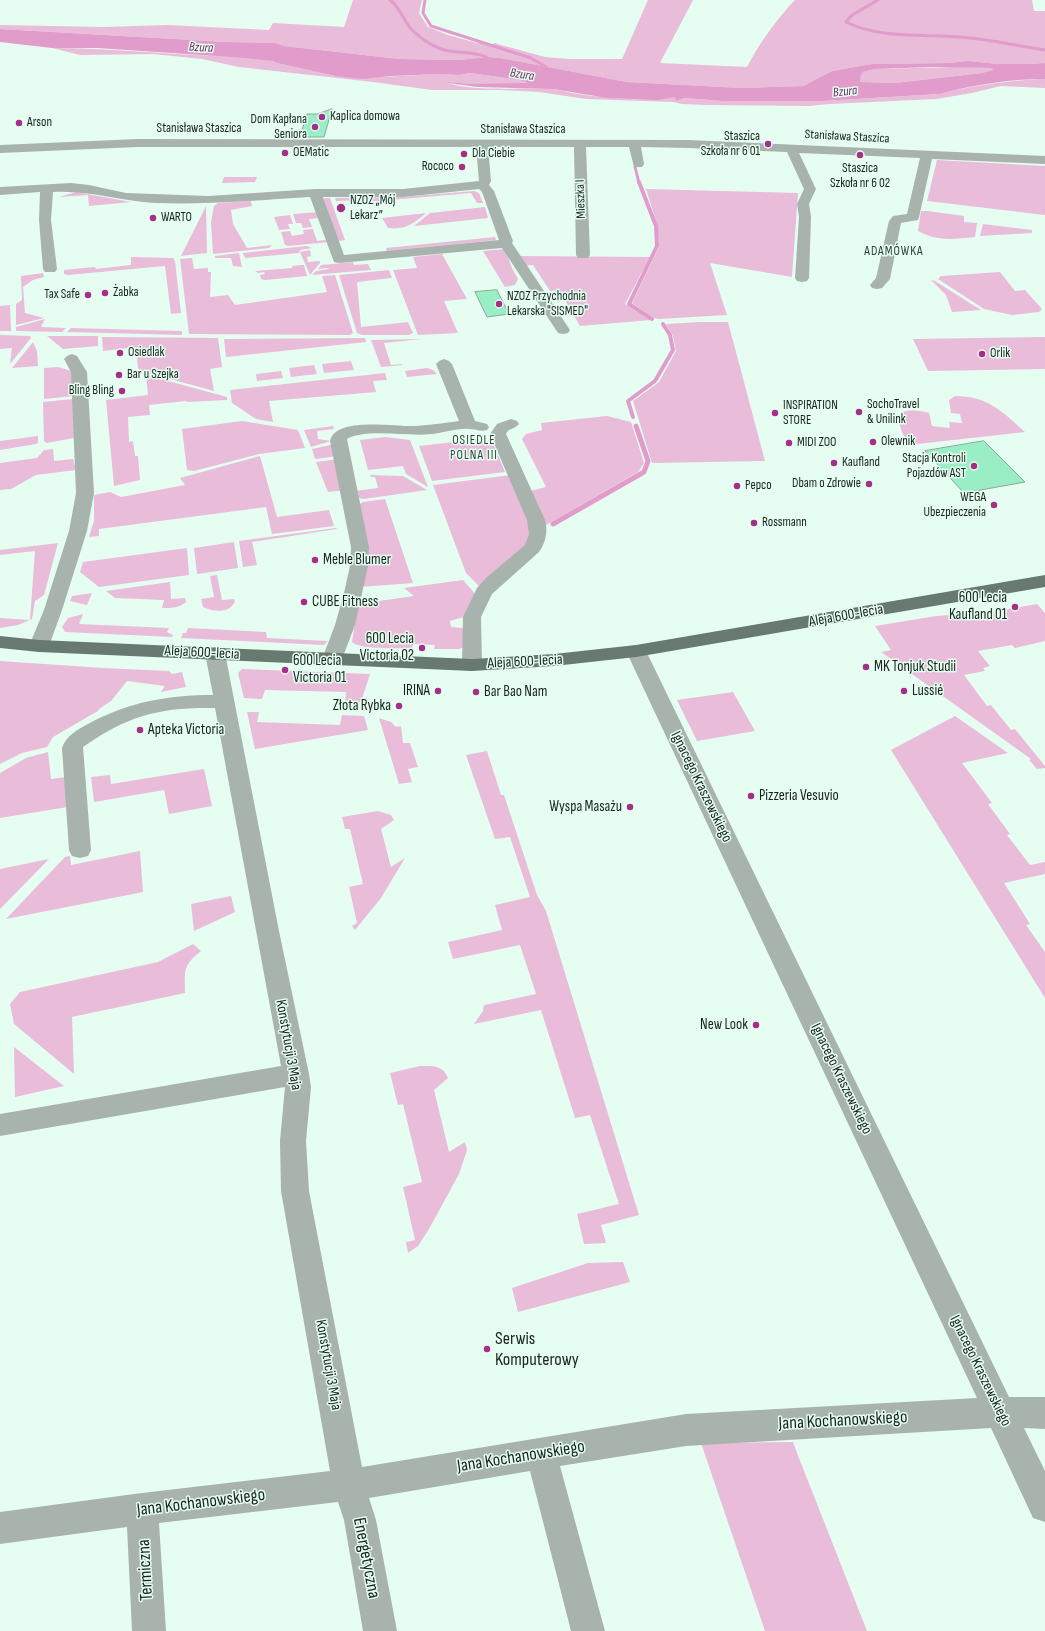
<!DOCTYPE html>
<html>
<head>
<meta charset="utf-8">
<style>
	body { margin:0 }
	canvas { display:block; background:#e5fef1 }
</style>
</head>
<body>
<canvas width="1045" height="1631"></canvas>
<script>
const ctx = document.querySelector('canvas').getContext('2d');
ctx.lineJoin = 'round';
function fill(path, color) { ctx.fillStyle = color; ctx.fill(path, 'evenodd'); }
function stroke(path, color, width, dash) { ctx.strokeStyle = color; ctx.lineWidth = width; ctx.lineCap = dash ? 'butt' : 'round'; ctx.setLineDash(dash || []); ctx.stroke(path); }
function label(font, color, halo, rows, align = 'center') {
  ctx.font = font + ' "Sofia Sans Condensed",sans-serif'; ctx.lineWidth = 3; ctx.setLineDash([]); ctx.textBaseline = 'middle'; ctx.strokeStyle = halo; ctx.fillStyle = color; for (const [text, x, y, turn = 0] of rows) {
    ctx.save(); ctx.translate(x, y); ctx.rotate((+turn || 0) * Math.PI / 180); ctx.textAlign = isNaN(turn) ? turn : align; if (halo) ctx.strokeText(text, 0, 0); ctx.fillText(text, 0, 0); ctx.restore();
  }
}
fill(new Path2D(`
	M353 0H422L419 13 428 27 448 35 477 43 480 42 492 45 494 43 545 57 569 59H622L648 0H693L660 63 747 67C760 42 776 20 795 0H1032L1034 11H1045V63L1027 64H999L968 61 948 63 872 64 832 71 803 86 742 88 627 82 499 58 488 57 458 60 400 59 284 46 275 43 227 42 0 29V25L103 27 168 25 269 30 273 23 344 27Z
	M52 48C107 48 162 54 217 56 236 57 260 55 277 63L335 76 379 77 442 74 459 75 470 73 520 80 528 84H470L448 82V83C476 92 522 87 552 89 561 90 570 93 579 94 604 98 646 102 670 97 676 96 679 100 685 98L722 101H822L940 94C973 85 1007 81 1041 79H1045V88L1001 86 972 93 936 99 829 104 809 106 706 105 682 104 673 102 586 99 539 92 501 90H432L373 82 239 67 202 59 153 54 80 55Z
	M957 67 992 68 994 70 982 73 895 83 860 82V78L863 72 875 69Z
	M937 160 1045 166V215L927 201Z
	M224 177H257L255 182 222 183Z
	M646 189 798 193 792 277 710 263 727 315 659 319 654 318 632 303 659 247 657 224Z
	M474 191 479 193 483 203H477L471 193 367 202 366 200 336 201 335 198 401 197Z
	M76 192 131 202 89 206 88 195 59 197Z
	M325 198H330L345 240 338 241 324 199Z
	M251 201 252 206 231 210 233 224 247 248 272 245 269 248 213 254 211 222 214 206 218 203Z
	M206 206 207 253 181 256Z
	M485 207 488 218 414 226 430 213Z
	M921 211H928L964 216V222L977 223 975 237C955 239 937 242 918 231Z
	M319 212 318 218 309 219 312 227 303 228 301 223H296L293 214Z
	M426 213C413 224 406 230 388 228L382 218Z
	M290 215 293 224H288L290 229 279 230 274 217Z
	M983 224 1032 230V233L980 236Z
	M313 229 317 241 324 240 330 242 288 246 285 245 281 232 290 231 292 236 304 234 303 230Z
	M495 237 496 240 387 251 386 248Z
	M306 246 312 248 300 250 299 253 245 258 243 253Z
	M505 249 512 268 518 279 515 285 505 287 483 251Z
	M310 250 311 256 307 257 308 262 320 261V263L310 275 300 252Z
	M239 253 242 267 233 266 231 258H215V256Z
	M442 254 467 299 444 301 458 333 418 335 393 270 417 268 413 257Z
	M516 256 650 257 625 304 651 320 580 326 559 290 550 291 533 265 524 266Z
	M131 257 173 258 175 261 181 313 171 314 165 266 68 275 64 274V270L95 267 96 269 131 265Z
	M192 258 194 269 208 268V272H211L210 297 228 295 235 305 327 292 322 276 335 275 353 333 350 335 189 334 180 259Z
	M353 262 354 265 368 264 371 270 312 275 316 271 329 269 328 268 318 269 321 265Z
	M301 265H304L307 276 265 280 261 279 260 275 265 274 264 272 258 273 255 271 292 268V266Z
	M389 270 392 278 357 282 361 327 408 322 413 333 409 335H362L357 333 339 275Z
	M1000 272 1015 291 1025 290 1042 309 1039 312 1012 315 984 309 938 279 941 276Z
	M43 273 44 277 33 280 23 287 25 313 44 318 16 325V304L22 300 21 276Z
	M931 280 935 281 981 310 952 312 946 295Z
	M10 305 11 331H0V306Z
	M45 319 41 327 66 328 62 332 16 331V327Z
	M699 322H728L765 461 652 463 633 401 659 382 676 351 673 336 666 324Z
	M71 328 182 331V335L67 332Z
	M0 335 30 336 31 338 10 364 12 348 0 349Z
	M47 336H98V346L63 349Z
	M102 337 218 338 222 367 210 369 214 391 141 371 138 368 136 347 103 351Z
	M1045 337V369L928 371 913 339Z
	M365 338 366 342 226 357 224 339Z
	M422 339 384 343 391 365 402 364V365L381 367 371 340Z
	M33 342 37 351 38 366 12 368Z
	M351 361 354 370 324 373 322 364Z
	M314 365 317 374 291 377 289 368Z
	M58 367 72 371 74 396 44 399V368Z
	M427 368 433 370 437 374 407 377 405 371Z
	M281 371 283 378 257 381 256 374Z
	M385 373 387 380 373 381 376 392 269 401 273 422 256 419 232 403 230 390Z
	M146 375 227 397V400L187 402 186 401 149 405 150 415 128 417 129 442 133 441 135 456H138L140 480 114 486 106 400 148 395Z
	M955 396C987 396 1002 411 1025 432L908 445C905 438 900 429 899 421 896 406 922 411 929 413L932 426 950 428 949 422 962 423 960 414 951 413 949 400Z
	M73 399 74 438 47 443 44 441 43 402Z
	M607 416 631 422 644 463 638 472 546 525 530 491 546 487 522 439 526 434 542 430 541 423Z
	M242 421 298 430 305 448 259 454 194 471 187 470 182 429Z
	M333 426 334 429 317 431 318 439 331 441 311 447 304 430Z
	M38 436V443L36 444 0 450V441Z
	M385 437 410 440 428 487 406 474 403 466 368 470 360 440Z
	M480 439 493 443 505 472 432 481 419 446Z
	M335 444 338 456 315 459 312 449Z
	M53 449 54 461 73 459 76 470 36 475 11 489 0 490V463L37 458 44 450Z
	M260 456 277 517 329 510 334 526 272 534 266 507 99 529V536L89 537 94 521V495L110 492 121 497 185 485 180 478Z
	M339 459 345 490 328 492 316 462Z
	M370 475 403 476 427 490 364 499 359 498 355 491 378 488 375 477H371Z
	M511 475 530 519 532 542 480 587 466 573 433 485Z
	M385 499 413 583 360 587 358 505 363 502Z
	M336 528 337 529 252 542 257 565 243 567 239 541Z
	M234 542 238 568 197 574 194 548Z
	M58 543 44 595 35 601 32 619 18 625 0 628V618L30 620 35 551 0 555V550Z
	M187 548 189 575 99 587 80 572 83 562Z
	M217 575 222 600 234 599 235 601C230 614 213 612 203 607L201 599 214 597 210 576Z
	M463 580 477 596 467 616 450 621 451 627 464 628V647L459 649H434L435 645 413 644 412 648C400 648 359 650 352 642L358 604 414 596 404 588Z
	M170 582 171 599 185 598 186 602C179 608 171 608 162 608L164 600 115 598 106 591Z
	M92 593 87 605 70 601 72 596Z
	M1037 604 1045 613V641L1015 648 1012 645 978 651 990 666 983 668 985 671 964 675 987 706 991 705 1011 730 1015 729 1045 766V768L1037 769 1029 760 1031 759 881 652 891 650 875 626 936 616 992 612Z
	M83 614 79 624 169 628 167 632 173 635 172 637 65 632 62 627 68 618Z
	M188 628 266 632 267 638 328 641 324 645 181 638 183 633H186Z
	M0 661 103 668 169 671 172 674 182 672 186 687 161 692 165 686 127 681 111 701 99 709 98 711 53 737 47 747 22 753 0 764Z
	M242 669 370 674 361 702H345L346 692 265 690 262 699 244 698 238 673Z
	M733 692 755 731 697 741 677 700Z
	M247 712H259L257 722 340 725 342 715 364 716 368 730 255 749Z
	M955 716 1008 753 962 763 992 803 988 804 1010 834 1007 835 1030 865 1045 862V874L1004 883 1030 924 1026 925 1045 952V998L891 750Z
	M379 718 391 722 396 727 401 726 403 743H410L418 767 408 769 412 782 399 784Z
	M487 751 501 795H504L537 895 546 911 638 1212 639 1215 601 1225 606 1243 584 1244 577 1214 619 1204 590 1115 575 1118 541 1010 474 1024 483 1011 484 1005 536 994 520 945 453 959 448 942 502 930 495 905 530 897 510 837 495 839 466 755Z
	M48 752 51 779 66 777 68 807 0 818V773L26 758Z
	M204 769 212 806 169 814 164 790 94 802 91 777 110 775 111 784Z
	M378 811 391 815 394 820 381 829 391 867 405 858 381 898 355 930 352 926 357 923 349 887 363 884 350 829H345L342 817Z
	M140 851 143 892 6 919 65 857 70 856 71 865Z
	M49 859 0 909V869Z
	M231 896 235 912 194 931 191 904Z
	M193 944 201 951C182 966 185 971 185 993L72 1017 74 1074 14 1024 10 1004 20 992 158 962Z
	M14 1047 64 1086 15 1097Z
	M420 1066C433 1066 443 1065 448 1078L434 1090 449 1152 465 1142 467 1150 459 1174 429 1229 418 1246 408 1253 406 1242 415 1240 403 1187 422 1182 403 1104 398 1105 390 1073Z
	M623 1262 630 1282 518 1312 512 1288 588 1263Z
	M793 1442 797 1453 867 1631H765L701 1443Z`), '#e9bcd9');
fill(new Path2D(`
	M0 29 227 42 275 43 284 46 400 59 458 60 488 57 500 58 627 82 742 88 803 86 832 71 872 64 948 63 968 61 999 64H1027L1045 63V79C1011 79 972 85 940 94L822 101H722L685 98 676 100 675 97 657 100 607 98 553 89 477 87 448 83V82L470 84 527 83 520 80 470 73 459 75 442 74 391 76 363 79 335 76 277 63 272 61 246 58 97 48H52L0 42ZM933 67 992 68 993 70 982 73 895 83 860 82V78L863 72 875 69Z`), '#e29ccb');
stroke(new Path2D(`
	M390 0C401 8 403 21 412 30 421 39 436 49 449 51 462 53 474 52 486 57L487 65
	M425 0 423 13 431 26 531 58 546 67 550 72
	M878 0 852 15 846 22C880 39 923 34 960 37 989 39 1017 46 1045 50
	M635 167 639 183`), '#e29ccb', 3);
stroke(new Path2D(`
	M639 182 656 226 657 246 629 304 652 319
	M633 417 628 401 655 381 673 350 670 335 663 324`), '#e29ccb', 4);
stroke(new Path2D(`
	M553 524 644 472 648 461 636 426`), '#e29ccb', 5);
const building = new Path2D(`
	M332 109 324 137H300L307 114H317Z
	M497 290 509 314 487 317 475 292Z
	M984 441 1025 482 964 493 925 451Z`);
fill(building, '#99eec5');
stroke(building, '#8fa69a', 1);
fill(new Path2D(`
	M138 139 688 140 1045 156V164L932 159 919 217 918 220 901 223 890 279 882 288 877 289 872 288 870 285 876 278 889 221 893 216 907 214 920 158 799 153 816 189 809 204 811 217 809 278 807 281 802 282 797 281 795 278 799 217 797 204 804 189 787 152 688 148 641 147 644 164 642 167H634L629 147H586L590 255 588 258H578L576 255 574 147H488L491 181 489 185 494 191 513 241 512 243 570 330 568 333 563 334 558 333 502 248 339 263 334 262 310 197C259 200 207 205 155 203 121 201 88 190 53 192L51 220 57 269 55 272H45L43 269 39 220 40 192 0 195V187L71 183 89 185 126 193 208 196 315 189H403L479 181 476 147H138L0 153V145ZM479 189 482 192 499 240 344 255 323 197H403Z
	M72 354 77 356 87 372 94 493 87 531 62 610 49 646 46 650 39 652 32 650 29 646 44 610 69 531 76 493 71 372 64 359 67 356Z
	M444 359 449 361 452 364 475 421 487 424 489 427 487 430C480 432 476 429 469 429 457 428 444 433 432 434 407 437 367 428 347 439L369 547 368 566 355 625 342 659 339 663 332 665 325 663 322 659 335 625 344 593 350 566 351 547 330 441C335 416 396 427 416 426 430 425 444 423 459 421L436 364 439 361Z
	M511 419 517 421 519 424C516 429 508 428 506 434L545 520C548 531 546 542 539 552L492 594 481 617 482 665 479 669 472 671 465 669 462 665 463 617 477 588 486 578 525 545 529 534 527 520 490 434 497 424Z
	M636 645 643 647 646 651 1009 1397H1045V1429L1024 1428 1045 1471V1522L1033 1518 991 1428 686 1446 560 1466 605 1631H571L530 1471 369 1498 376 1520 397 1631H363L344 1520 338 1502 159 1523 166 1631H132L127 1527 0 1544V1512L142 1493 330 1471 281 1191 280 1141 285 1087 0 1136V1114L281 1066 215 708C161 707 128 715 83 747L91 850 88 856 80 858 72 856 69 850 62 748C66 736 77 730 88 724 128 702 168 695 213 695L205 653 208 649 215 647 222 649 225 653 279 931 309 1074 311 1087 306 1141 309 1191 362 1467 686 1414 977 1398 626 651 629 647Z`), '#a8b3ad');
fill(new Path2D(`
	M1045 575V587L636 657 554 666 472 671 39 652 0 648V636L39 640 472 659 554 654 636 645Z`), '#687a70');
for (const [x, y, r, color] of [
	[322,117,4,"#a52f87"],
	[19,123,4,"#a52f87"],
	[315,127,4,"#a52f87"],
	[768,144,4,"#a52f87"],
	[285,153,4,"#a52f87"],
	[464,154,4,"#a52f87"],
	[860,155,4,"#a52f87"],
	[462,167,4,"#a52f87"],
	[341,208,5,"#a52f87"],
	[153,218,4,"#a52f87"],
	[105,293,4,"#a52f87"],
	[88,295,4,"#a52f87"],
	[499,304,4,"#a52f87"],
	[120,353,4,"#a52f87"],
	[982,354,4,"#a52f87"],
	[119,375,4,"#a52f87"],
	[122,391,4,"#a52f87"],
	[859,412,4,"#a52f87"],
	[775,413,4,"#a52f87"],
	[873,442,4,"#a52f87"],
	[789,443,4,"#a52f87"],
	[834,463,4,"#a52f87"],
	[974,466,4,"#a52f87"],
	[869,484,4,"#a52f87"],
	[737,486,4,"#a52f87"],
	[994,505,4,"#a52f87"],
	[754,523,4,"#a52f87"],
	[315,560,4,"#a52f87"],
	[304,602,4,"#a52f87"],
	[1015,607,4,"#a52f87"],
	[422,648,4,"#a52f87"],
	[866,667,4,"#a52f87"],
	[285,670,4,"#a52f87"],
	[438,691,4,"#a52f87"],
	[904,691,4,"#a52f87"],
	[476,692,4,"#a52f87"],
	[399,706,4,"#a52f87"],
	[140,730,4,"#a52f87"],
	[751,796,4,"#a52f87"],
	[630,807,4,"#a52f87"],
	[756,1025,4,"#a52f87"],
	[487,1349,4,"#a52f87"]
]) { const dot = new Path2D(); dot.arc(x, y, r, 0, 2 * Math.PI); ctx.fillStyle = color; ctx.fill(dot); stroke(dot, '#e5fef1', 1.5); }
label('italic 13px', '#6e1e5a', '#e5fef1', [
	["Bzura",201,48,3],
	["Bzura",522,75,9],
	["Bzura",845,92,-6]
]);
label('13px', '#19221d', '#e5fef1', [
	["Kaplica domowa",330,117],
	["Dom Kapłana",307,120,"right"],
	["Seniora",307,135,"right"],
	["Arson",27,123],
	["Staszica",760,137,"right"],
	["Szkoła nr 6 01",760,152,"right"],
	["OEMatic",293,153],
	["Dla Ciebie",472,154],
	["Rococo",454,167,"right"],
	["Staszica",860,169,"center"],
	["Szkoła nr 6 02",860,184,"center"],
	["NZOZ „Mój",350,201],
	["Lekarz”",350,216],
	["WARTO",161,218],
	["Żabka",113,293],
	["Tax Safe",80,295,"right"],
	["NZOZ Przychodnia",507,297],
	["Lekarska \"SISMED\"",507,312],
	["Osiedlak",128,353],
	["Orlik",990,354],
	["Bar u Szejka",127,375],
	["Bling Bling",114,391,"right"],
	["SochoTravel",867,405],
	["& Unilink",867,420],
	["INSPIRATION",783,406],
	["STORE",783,421],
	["Olewnik",881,442],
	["MIDI ZOO",797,443],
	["Stacja Kontroli",966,459,"right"],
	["Pojazdów AST",966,474,"right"],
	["Kaufland",842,463],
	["Dbam o Zdrowie",861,484,"right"],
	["Pepco",745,486],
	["WEGA",986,498,"right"],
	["Ubezpieczenia",986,513,"right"],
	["Rossmann",762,523]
], 'left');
label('13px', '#19221d', '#e5fef1', [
	["Stanisława Staszica",199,129],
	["Stanisława Staszica",523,130],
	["Stanisława Staszica",847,137,3],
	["Mieszka I",581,199,-92]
]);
ctx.letterSpacing = '1px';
label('13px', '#2e4238', '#e5fef1', [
	["ADAMÓWKA",894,252],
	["OSIEDLE",474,441],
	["POLNA III",474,456]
]);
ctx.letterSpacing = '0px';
label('15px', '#19221d', '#e5fef1', [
	["Meble Blumer",323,560],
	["600 Lecia",1007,598,"right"],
	["Kaufland 01",1007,615,"right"],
	["CUBE Fitness",312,602],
	["600 Lecia",414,639,"right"],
	["Victoria 02",414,656,"right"],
	["600 Lecia",293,661],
	["Victoria 01",293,678],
	["MK Tonjuk Studii",874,667],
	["IRINA",430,691,"right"],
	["Lussié",912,691],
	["Bar Bao Nam",484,692],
	["Złota Rybka",391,706,"right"],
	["Apteka Victoria",148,730],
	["Pizzeria Vesuvio",759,796],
	["Wyspa Masażu",622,807,"right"],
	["New Look",748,1025,"right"]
], 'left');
label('15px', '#19221d', '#e5fef1', [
	["Aleja 600-lecia",846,616,-10],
	["Aleja 600-lecia",202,653,3],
	["Aleja 600-lecia",525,662,-3],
	["Ignacego Kraszewskiego",701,787,64],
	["Konstytucji 3 Maja",288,1045,80],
	["Ignacego Kraszewskiego",841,1079,64],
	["Konstytucji 3 Maja",328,1365,80],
	["Ignacego Kraszewskiego",980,1371,64]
]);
label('18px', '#19221d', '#e5fef1', [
	["Serwis",495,1339],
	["Komputerowy",495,1360]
], 'left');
label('18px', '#19221d', '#e5fef1', [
	["Jana Kochanowskiego",843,1421,-3],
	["Jana Kochanowskiego",521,1457,-9],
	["Jana Kochanowskiego",201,1503,-7],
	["Energetyczna",366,1558,79],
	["Termiczna",146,1570,-93]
]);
</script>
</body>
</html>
